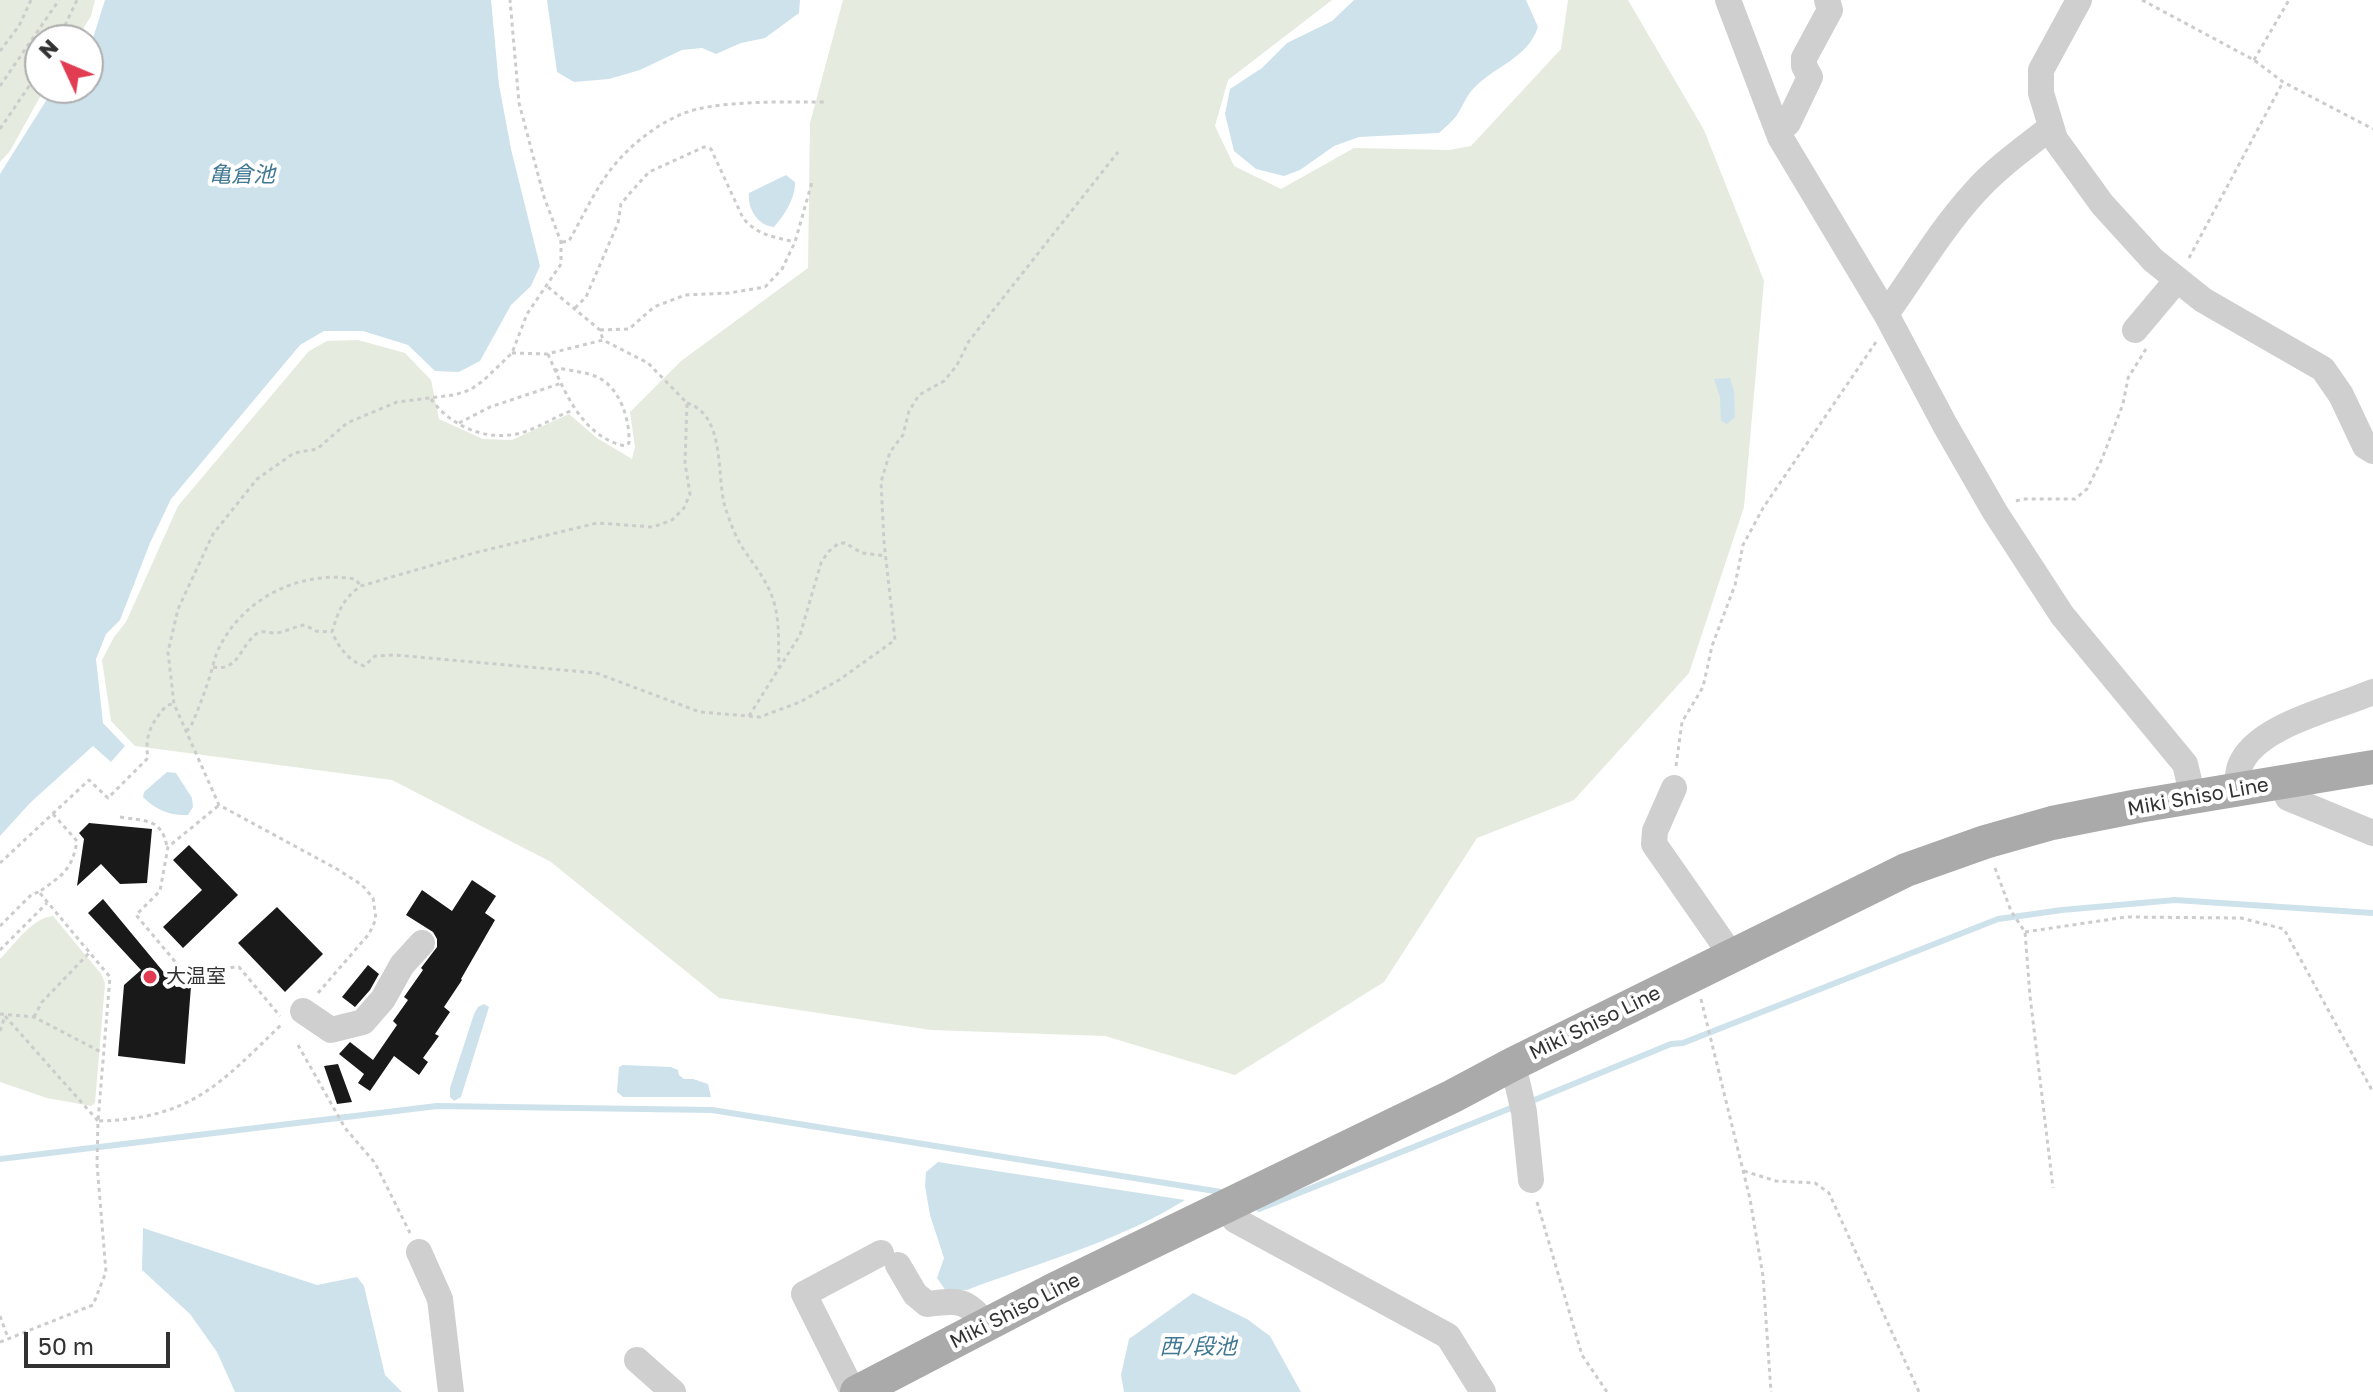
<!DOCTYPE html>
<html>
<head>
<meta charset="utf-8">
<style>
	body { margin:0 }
	#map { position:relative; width:2373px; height:1392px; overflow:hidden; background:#fff; font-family:"Golos Text",sans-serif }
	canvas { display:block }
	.north { position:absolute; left:24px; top:24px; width:80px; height:80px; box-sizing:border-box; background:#fff; border:2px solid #adadad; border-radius:50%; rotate:314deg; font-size:22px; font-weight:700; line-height:32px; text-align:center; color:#323232 }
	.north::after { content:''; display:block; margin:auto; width:28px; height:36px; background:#e13c52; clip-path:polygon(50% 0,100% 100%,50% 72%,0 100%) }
	.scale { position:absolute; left:24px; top:1332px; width:146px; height:36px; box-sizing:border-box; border:4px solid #323232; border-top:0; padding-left:10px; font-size:24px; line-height:28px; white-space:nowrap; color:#323232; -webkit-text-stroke:6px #fff; paint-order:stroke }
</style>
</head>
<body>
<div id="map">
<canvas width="2373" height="1392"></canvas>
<div class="north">N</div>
<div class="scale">50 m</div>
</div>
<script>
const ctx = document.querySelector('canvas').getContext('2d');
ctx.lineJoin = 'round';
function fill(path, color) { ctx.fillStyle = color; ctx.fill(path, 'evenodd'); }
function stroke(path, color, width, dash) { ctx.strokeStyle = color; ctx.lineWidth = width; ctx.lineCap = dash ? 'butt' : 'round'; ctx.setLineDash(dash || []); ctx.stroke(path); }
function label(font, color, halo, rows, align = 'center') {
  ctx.font = font + ' "Golos Text","Noto Sans JP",sans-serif'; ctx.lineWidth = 8; ctx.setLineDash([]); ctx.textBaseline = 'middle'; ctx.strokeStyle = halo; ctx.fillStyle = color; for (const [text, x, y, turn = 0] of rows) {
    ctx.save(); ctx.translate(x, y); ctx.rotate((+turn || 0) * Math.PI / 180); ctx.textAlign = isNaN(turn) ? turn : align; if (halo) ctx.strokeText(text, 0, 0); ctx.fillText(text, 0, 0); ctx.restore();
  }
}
fill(new Path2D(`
	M0 0H95L91 16 76 40H40V88H45L10 151 0 162Z
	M843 0H1332L1228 80 1215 126 1234 166 1281 189 1354 148 1449 150 1471 146 1561 49 1568 0H1628L1704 130 1764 281 1744 507 1689 673 1574 800 1477 838 1384 982 1235 1075 1105 1036 931 1030 719 998 551 862 392 780 135 746 111 721 102 660 114 637 126 622 178 506 309 351 327 341 358 340 405 353 431 380 439 419 483 439 512 440 569 414 597 438 632 459 635 447 630 412 681 361 808 268 810 123Z
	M53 916 102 975 105 984 95 1103 91 1106 47 1098 0 1082V959C14 945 32 918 53 916Z`), '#e5ebde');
fill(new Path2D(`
	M105 0H491L499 85 511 149 540 266 531 286 511 305 480 361 459 372 435 371 408 345 363 331H324L300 345 171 499 150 543 120 620 106 634 96 659 103 723 125 746 111 762 93 746 30 803 0 836V174L54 88H88V44L93 38Z
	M547 0H800L799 13 765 38 741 43 716 54 702 48 682 50 640 70 609 79 574 82 557 72Z
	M1354 0H1526L1538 27C1528 58 1495 66 1474 88 1466 96 1463 106 1457 115 1452 122 1445 127 1439 133L1359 137 1334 146 1300 170 1284 176 1256 169 1234 151 1225 114 1230 89 1262 68 1287 43 1332 21Z
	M786 175 795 182C796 197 784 216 774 227 758 226 747 208 749 193Z
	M1730 378 1734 391 1735 417 1727 424 1721 421 1720 397 1714 379Z
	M167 772 176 773 192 798 193 807 188 815C170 816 156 810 143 797L144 792Z
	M484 1004 489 1007 461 1097 454 1101 450 1097V1088L474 1014 478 1007Z
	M623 1065 671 1067 678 1070 679 1075 684 1079H693L708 1084 711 1097H623L617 1092 619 1067Z
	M938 1162 1185 1200C1118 1242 1040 1262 967 1290L946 1291 937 1278 944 1258 930 1215 925 1186 926 1172Z
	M143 1228 317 1285 357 1277 364 1286 385 1375 402 1392H235L217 1352 190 1314 142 1270Z
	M1193 1293 1247 1319 1270 1336 1301 1392H1124L1121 1375 1129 1339Z`), '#cee2ec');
stroke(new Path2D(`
	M1527 1103 1671 1044 1683 1043 1998 919 2062 910 2175 900 2373 913
	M0 1159 437 1106 712 1110 1221 1192
	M1259 1209 1516 1106`), '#cee2ec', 6);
fill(new Path2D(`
	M89 823 152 829 147 883 120 884 101 864 77 886 84 839 79 833Z
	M189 845 238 895 183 948 163 927 202 890 173 860Z
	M472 880 496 896 485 913 495 920 461 979 462 980 444 1007 450 1012 435 1034 439 1036 423 1058 428 1062 419 1075 394 1056 370 1091 358 1083 364 1074 339 1054 350 1042 373 1060 397 1025 393 1021 408 1000 404 997 423 970 421 968 437 947V939L433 932 406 915 422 890 452 911Z
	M103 899 176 987 191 986 185 1064 118 1056 124 985 141 970 88 913Z
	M277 907 323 954 285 992 238 943Z
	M368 965 379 974 370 990 355 1007 342 997Z
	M338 1064 352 1102 337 1104 324 1066Z`), '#191919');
stroke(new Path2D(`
	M2142 0 2254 60 2283 82 2373 129
	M58 40 77 0
	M0 51 19 26 31 0
	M2254 60 2289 0
	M0 86 59 0
	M0 129 40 70
	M562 242 569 241C581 220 592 196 606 176 624 150 653 126 682 114 714 100 789 102 825 102
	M2189 258 2283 82
	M548 287 600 330 603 340
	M575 308 586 297 618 223 621 204 630 193 649 172 704 147 711 149 743 218C757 235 774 237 795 242
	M600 330 629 329 654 307 685 295 729 293 765 287 782 269 795 242 812 182
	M512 353 547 354 603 340 648 363 687 403 685 463 690 494 684 508 672 520 653 527 597 523 474 553 361 586C343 598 338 612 332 632 339 648 348 660 364 666L375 656 395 655 596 673 700 712 760 717 800 702 839 680 895 640 884 542 881 482 890 452 903 435 909 411 919 395 944 381 957 365 969 341 1118 152
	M548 354C564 391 582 437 625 446L629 443C630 420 620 387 597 377 587 372 571 371 559 368L555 372
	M431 399C452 428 491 444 527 431 543 425 557 416 573 410
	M687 403C726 415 716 475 725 507 729 519 735 536 742 547 755 567 769 582 775 606 780 626 778 647 779 668
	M459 423 490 407 562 383
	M2016 501 2023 499H2075L2087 489 2102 459 2123 404 2128 378 2146 349
	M213 667C238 672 240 647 255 635 262 629 267 633 274 633 284 633 295 626 305 625L316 631 332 632
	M749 716 800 635 821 563 828 552 839 543H845L862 553 886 556
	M186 731 190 728C198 711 204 694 210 676 213 666 215 655 220 646 245 597 301 570 355 579L361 586
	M1676 766 1682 722 1703 687 1712 646 1735 585 1743 545 1763 508 1876 342
	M218 806 168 847 160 891 136 915 183 971 239 967 280 1016
	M53 814 77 841C72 871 62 875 39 892L110 977 98 1121
	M120 817C144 821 162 818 167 847
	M0 863 89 780 108 798 148 758C144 735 152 722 167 705L174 704
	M1995 868 2011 911 2025 932 2030 996 2053 1188
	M0 926 32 894 39 892
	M2025 932 2126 917 2241 918 2284 929 2373 1092
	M0 950 47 903
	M318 993 369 934 376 919 373 898 362 885 337 869 219 805 174 704 168 652 178 609 213 534 257 479 294 453 317 449 347 423 397 402 454 395 470 390 484 380 512 353 527 314 561 264V242L544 197 519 103 510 0
	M1701 999 1750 1199 1763 1276 1771 1392
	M0 1014 34 1017 103 1053
	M5 1016 98 1121
	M34 1017 42 1002 89 953
	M0 1031 5 1016
	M298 1045 345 1128 375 1163 410 1233
	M1744 1171 1776 1181 1815 1183 1829 1193 1919 1392
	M1537 1202 1582 1355 1607 1392
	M0 1316 8 1338
	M0 1342 93 1305 106 1272 97 1164 98 1121C191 1119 220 1084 283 1023`), '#ccc', 3, [4, 4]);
stroke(new Path2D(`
	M1728 0 1780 137 1886 314 1945 425 1995 512 2062 615 2185 764 2193 797
	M2079 0 2041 70V93L2055 139 2102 204 2153 260 2203 300 2323 369 2341 395 2365 446 2373 451
	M1778 131 1788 123 1810 77 1804 66V58L1830 10 1827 0
	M1886 314C1915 274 1941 229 1975 192 1997 167 2025 148 2051 127
	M2135 330 2177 280
	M2282 783 2288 798 2373 833
	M1674 788 1655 831 1654 844 1732 956
	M2237 791C2238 783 2237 773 2240 766 2255 725 2337 708 2373 692
	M303 1011 331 1030 363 1022 383 999 402 965 422 943
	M1513 1064 1524 1112 1531 1180
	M1225 1207 1235 1220 1448 1336 1483 1392
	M419 1252 440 1299 451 1392
	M898 1265 915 1294 927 1304C960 1300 965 1299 987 1325
	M637 1360 673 1392
	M853 1392 804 1294 881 1253`), '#cfcfcf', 26);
stroke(new Path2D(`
	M857 1392 1055 1289 1453 1096 1513 1064 1906 870 1985 842 2052 823 2138 806 2373 767`), '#aaa', 34);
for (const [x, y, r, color] of [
	[150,977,8,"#e13c52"]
]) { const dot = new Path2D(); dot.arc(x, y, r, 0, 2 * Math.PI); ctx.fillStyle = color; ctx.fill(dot); stroke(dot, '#fff', 3); }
label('20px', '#323232', '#fff', [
	["Miki Shiso Line",2198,797,-10],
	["Miki Shiso Line",1595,1023,-26],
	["Miki Shiso Line",1015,1311,-27]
]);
label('20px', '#323232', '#fff', [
	["大温室",166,977]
], 'left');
label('italic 22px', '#417893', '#fff', [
	["亀倉池",242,175],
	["西ﾉ段池",1198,1347]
]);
</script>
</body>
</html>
